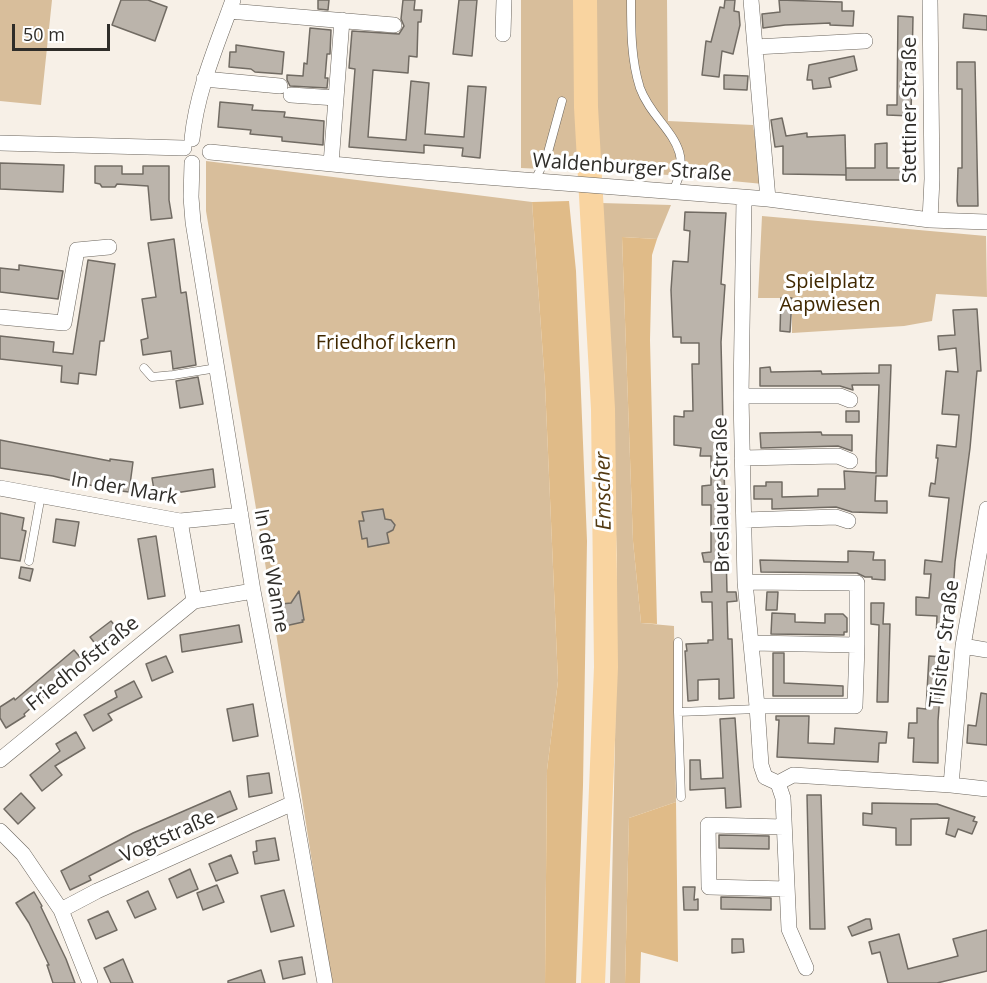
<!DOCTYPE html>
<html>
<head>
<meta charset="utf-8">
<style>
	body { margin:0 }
	#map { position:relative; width:987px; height:983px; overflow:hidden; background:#f7f0e7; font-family:"Open Sans",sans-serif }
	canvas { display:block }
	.scale { position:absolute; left:12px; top:24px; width:98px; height:27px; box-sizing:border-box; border:3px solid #2f2d29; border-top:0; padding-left:8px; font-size:18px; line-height:21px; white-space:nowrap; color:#2f2d29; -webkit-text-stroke:4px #fff; paint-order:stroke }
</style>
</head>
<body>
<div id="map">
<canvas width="987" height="983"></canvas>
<div class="scale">50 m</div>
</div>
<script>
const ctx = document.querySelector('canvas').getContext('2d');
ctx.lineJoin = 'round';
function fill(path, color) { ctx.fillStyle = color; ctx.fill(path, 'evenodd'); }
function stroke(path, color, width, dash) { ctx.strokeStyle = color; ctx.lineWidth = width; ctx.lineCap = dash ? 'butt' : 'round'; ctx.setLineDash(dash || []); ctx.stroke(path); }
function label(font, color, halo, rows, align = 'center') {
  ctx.font = font + ' "Open Sans",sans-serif'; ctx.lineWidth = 6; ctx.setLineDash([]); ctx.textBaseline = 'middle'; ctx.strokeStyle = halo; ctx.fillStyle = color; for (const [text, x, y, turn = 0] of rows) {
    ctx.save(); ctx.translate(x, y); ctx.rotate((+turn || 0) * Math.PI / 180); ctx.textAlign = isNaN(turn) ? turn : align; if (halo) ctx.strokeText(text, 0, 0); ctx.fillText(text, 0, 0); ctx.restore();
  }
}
fill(new Path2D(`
	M0 0H52L41 105 0 101Z
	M521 0H667L668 121 753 125 763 184 670 175 521 168Z
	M206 161 532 202 545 384 558 681 547 770 545 983H331L263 550 206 211Z
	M601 203 671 205 657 239 622 237 633 541 641 623 674 626 676 802 629 818 625 983H610L615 740 617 556Z
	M762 216 986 236 987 297 936 294 932 321 904 326 792 333V298H758Z`), '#d8be9b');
fill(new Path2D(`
	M569 201 576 271 587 541 583 785 576 983H545L547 770 558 681 545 384 532 202Z
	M622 237 657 239 652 255 650 340 657 624 641 623 633 541Z
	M676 802 678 962 641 952 640 983H625L629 818Z`), '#e0bb88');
stroke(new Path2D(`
	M585 0 586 107 603 409 606 667 593 983`), '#f9d4a0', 24);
const building = new Path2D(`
	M121 0H148L167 7 155 41 112 25Z
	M318 0H329L328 10 318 9Z
	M403 0H415L414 10H422L421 22H418L417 57 409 56 408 73 373 70 368 137 406 140 411 81 429 83 425 134 464 137 468 86 486 87 480 158 462 156 463 148 424 145V153L349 147 355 69 349 68 352 31 399 34 404 26 401 19Z
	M459 0H477L472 56 453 54Z
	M725 0H735L734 11 739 12 740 25 733 54 722 51 719 77 702 75 706 41 711 42 720 7 724 8Z
	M779 0 842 2V11H854L853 26 830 25V23L785 25 763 28 762 14 780 12Z
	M964 14 987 16V30L963 28Z
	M898 16 913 17 911 116 887 115V105H897Z
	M310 28 331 30 330 54H327L325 78H328L327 88 290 86 287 80V75L303 76 304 63 307 64Z
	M236 45 284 52 282 74 255 72 251 69 229 67 230 52H236Z
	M854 56 857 70 829 78 831 87 813 89 812 80H807L809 65Z
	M957 62H975L978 206H958L957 201 958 168H962V89H957Z
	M724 75 748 76 747 90 724 89Z
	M220 102 253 105 252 110 285 112 284 117 324 121 323 145 282 141V137L250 134 251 130 218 127Z
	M782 118 786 136 807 133V137L845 135 846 175 783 174V146L775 147 771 120Z
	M887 143V168H911V180H846V168H875V144Z
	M0 163 64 165 63 192 0 189Z
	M95 166H122V174H143V166H169V200L172 218 151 220 148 186 117 184 115 187H102L100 184 95 183Z
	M685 212 726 213 721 284 725 285 721 342 727 592H736L737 601 727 602 728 639H732L734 698 719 699V679L698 680V700L688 701 685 651H687L686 644 708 643V640H713L712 602H702L701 592H712L711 562H704L702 553 711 552V505H702V486L711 485V456H700L701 448 674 445V416L684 417V411H693L692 364H699V343H681V337H673L671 290 673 261 688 262 690 231 684 230Z
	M174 239 181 293 186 292 196 365 173 369 171 351 143 355 141 340 148 338 142 299 156 297 148 243Z
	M88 260 115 264 104 341H100L96 375 79 373 78 384 61 382 62 366 0 359V336L54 342 53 352 73 354Z
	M19 265 63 271 58 299 0 292V268L19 270Z
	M781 298H792L790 332 780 331Z
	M977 309 981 371H977L970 448 955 562 950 640 936 639 937 616 916 615V597L929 598 931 574H924L925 560 942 562 949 498 929 496 930 488 931 483 935 484 938 458H936L937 445 956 447 959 415 942 414 946 371 958 372 956 348 939 350 938 336 955 335 953 310Z
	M879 365H891L887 476H876L875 501H887V513L852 512 836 507 772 509V499H754V486H766V482H782V497L818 496V489H845L844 471 876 473V461L879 385H852L853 390 840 386H760V368L770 367 771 372 821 371 822 374 879 373Z
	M198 377 203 404 180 408 176 381Z
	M846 411H859V422H846Z
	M821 432 822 435H852V451L838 446 761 448 760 433Z
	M0 440 110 461V459L133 462 129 492 106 489 53 476 0 468Z
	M213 469 215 487 155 496 152 478Z
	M383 509 385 519 391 520 395 525 393 530 387 533 389 543 368 547 367 538 362 539 359 521H364L362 512Z
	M0 513 24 518 22 530 26 531 20 561 0 558Z
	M56 519 79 522 75 546 53 542Z
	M156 536 165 596 148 599 138 539Z
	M848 551 874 552 873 560H885V580L872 579V577H865L857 573 761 572 760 560 848 562Z
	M21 567 33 569 30 581 19 578Z
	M299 591 304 620H302L303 622 285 626 281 604 291 603Z
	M767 592H778L777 610H766Z
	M871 603H884L883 624H890L888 702H877L879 625 871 624Z
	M772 613 795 614V622L825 623V614H843L847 618V632H844V635L771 634Z
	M111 621 121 633 100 650 90 637Z
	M239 625 242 642 182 652 180 635Z
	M74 650 84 662 53 687 54 688 24 714 25 716 6 728 0 718V707L14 698 15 700Z
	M773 653H784V683L843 686V696H773Z
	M166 656 173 672 152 681 146 664Z
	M929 656 943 657 938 721V763L913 762 914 738H908L909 723H917V708L926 709Z
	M134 681 142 697 108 714 112 720 93 731 84 715 117 697 115 691Z
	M981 693 987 694V745L967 743 968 725 976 726Z
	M253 704 258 736 233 741 227 709Z
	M776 716H809L808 743 834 744 835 728 887 732 886 743H879L878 762 777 757 779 720H776Z
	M735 718 741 807 726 808 725 788 690 790V760H700L701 779 723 778 720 719Z
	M76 732 85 748 55 766 62 775 42 791 30 775 60 751 56 744Z
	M269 773 272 793 249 797 247 776Z
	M230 791 237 809 140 850 89 876 91 880 70 890 61 871 133 833Z
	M21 793 35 808 18 824 4 809Z
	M807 795H821L825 929H810Z
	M872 803 937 804 975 817 973 821 977 822 972 834 958 829 955 837 946 834 949 818 911 819V845H896V828L863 825V813L872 814Z
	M719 835 769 836V849L719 848Z
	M275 838 279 860 255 864 253 852 257 851 256 841Z
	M231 855 238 873 216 881 209 864Z
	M190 869 198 889 177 898 169 879Z
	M217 885 224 902 203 910 197 893Z
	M683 887H695L694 900 698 899V910H684Z
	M284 890 294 926 271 932 261 896Z
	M148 891 156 909 135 918 127 901Z
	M34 892 42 906 41 907 66 959 75 983H53L47 965H49L29 923 16 903Z
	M721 897 771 898V910L721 909Z
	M108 911 117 930 96 939 88 920Z
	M866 919H870L872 929 852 936 848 927Z
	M987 930V971L937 983H888L880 952 872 954 869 942 899 934 908 969 958 956 953 939Z
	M732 939H743L744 952 732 953Z
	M302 957 305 974 283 979 279 961Z
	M123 959 133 983H111L104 968Z
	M261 970 265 983H228V981Z`);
fill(building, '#bbb4ab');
stroke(building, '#716b63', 1.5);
const lane = new Path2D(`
	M631 0C631 29 631 60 640 88 654 127 700 144 672 192
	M534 182 547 156 562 101
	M144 368 152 377 173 375 217 368
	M29 561 41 495
	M678 712V642
	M681 797 678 712 758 709`);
const street = new Path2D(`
	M751 0 768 199
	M229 11 394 25
	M503 34 504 0
	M755 47 865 41
	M204 79 280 86
	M291 95 336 98
	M192 139C197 90 217 45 233 0
	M0 143 184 148
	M210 152 383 169 768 199 930 220 987 222
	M192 163 191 197 193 222 253 591 293 803 325 983
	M331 164 342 20
	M744 198 741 396 745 582 757 706 761 765 765 777 778 783 783 798 789 929 806 968
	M930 220 932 179 930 0
	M0 317 64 323 77 250 109 247
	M741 396H840L850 400
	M742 458 838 456 850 461
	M0 488 180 521 241 515
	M744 520 836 517 848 521
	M180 521 194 601
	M745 582 857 583V645
	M751 643 857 645 855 706H757
	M963 646 987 650
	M0 760 194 601 253 591
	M778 783 793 775 951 785 963 646 987 509
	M951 785 987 789
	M784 827 708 825 709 887 787 889
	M0 831 23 854 61 910 90 983
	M61 910 97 891 293 803`);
stroke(lane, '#6b655d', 9);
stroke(street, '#6b655d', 16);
stroke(lane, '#fff', 8);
stroke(street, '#fff', 15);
label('20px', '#2f2d29', '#fff', [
	["Stettiner Straße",910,110,-90],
	["Waldenburger Straße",632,168,4],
	["In der Mark",124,489,10],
	["Breslauer Straße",722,495,-91],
	["In der Wanne",271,571,80],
	["Tilsiter Straße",945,644,-83],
	["Friedhofstraße",83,664,-39],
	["Vogtstraße",168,837,-24]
]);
label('20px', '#402800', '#fff', [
	["Spielplatz",830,282],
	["Aapwiesen",830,305],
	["Friedhof Ickern",386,343]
]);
label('italic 21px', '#533a12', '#fff', [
	["Emscher",604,491,-91]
]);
</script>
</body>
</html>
